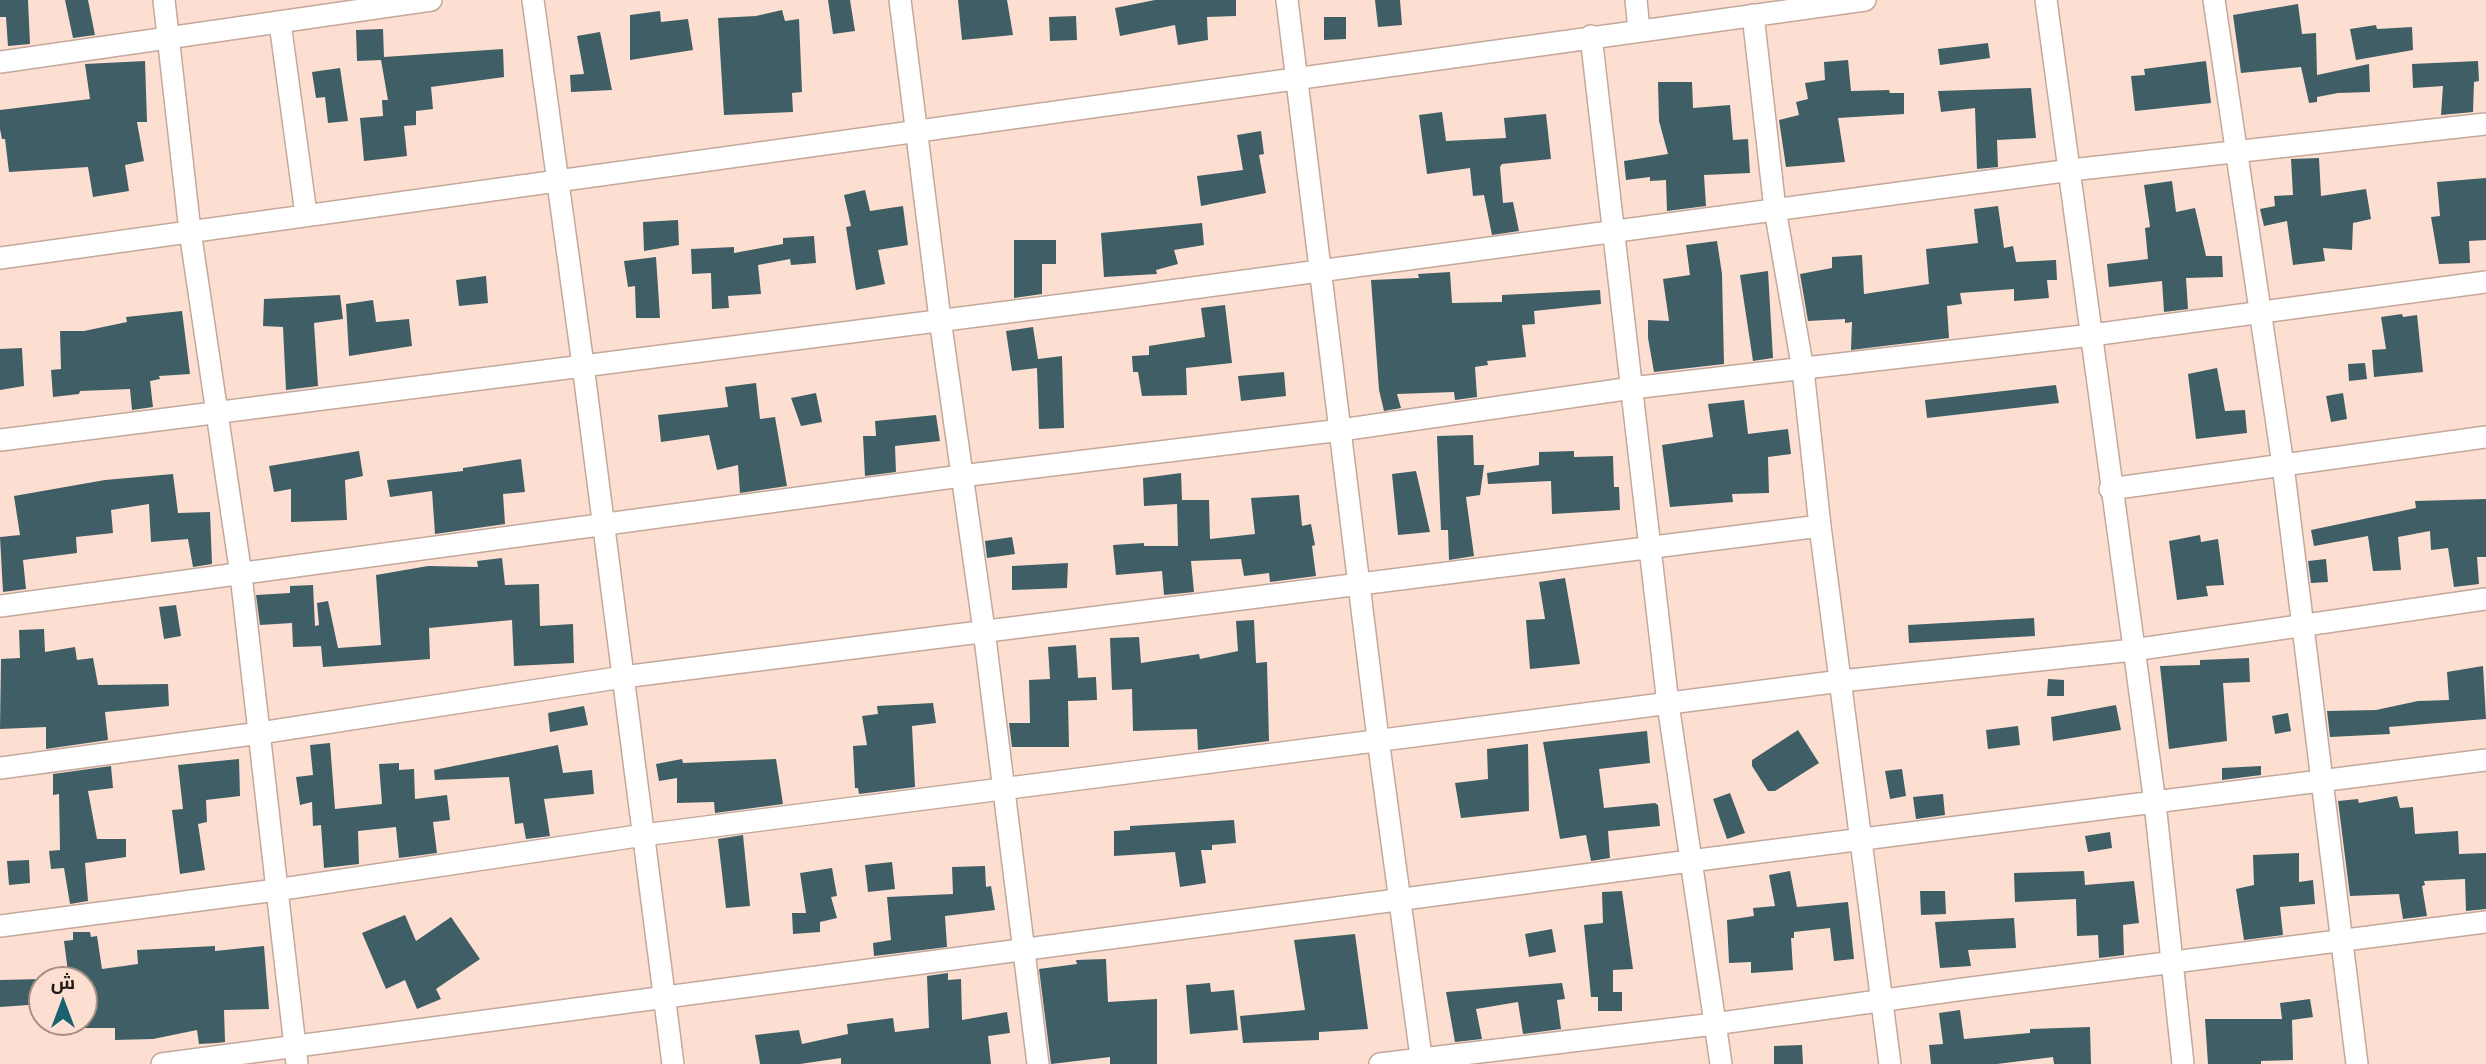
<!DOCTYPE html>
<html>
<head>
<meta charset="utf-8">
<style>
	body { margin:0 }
	#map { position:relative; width:2486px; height:1064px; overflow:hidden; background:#fddfd2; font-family:Mulish,Cairo,sans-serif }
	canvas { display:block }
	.north { position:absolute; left:28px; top:966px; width:70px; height:70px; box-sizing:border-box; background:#fddfd2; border:2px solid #a69086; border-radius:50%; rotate:0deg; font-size:19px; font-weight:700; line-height:28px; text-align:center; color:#241a15 }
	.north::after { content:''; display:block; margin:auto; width:24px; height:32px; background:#196370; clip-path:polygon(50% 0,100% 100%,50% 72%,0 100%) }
</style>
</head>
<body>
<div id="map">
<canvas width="2486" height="1064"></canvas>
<div class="north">ش</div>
</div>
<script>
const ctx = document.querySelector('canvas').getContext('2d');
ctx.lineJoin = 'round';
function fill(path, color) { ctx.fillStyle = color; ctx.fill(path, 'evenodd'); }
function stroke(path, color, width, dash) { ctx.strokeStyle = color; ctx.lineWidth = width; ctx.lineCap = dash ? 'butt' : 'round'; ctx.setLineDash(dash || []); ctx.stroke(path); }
fill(new Path2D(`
	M0 0H28L30 44 8 46 6 17H0Z
	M65 0H88L95 35 73 38Z
	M828 0H850L855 31 833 34Z
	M958 0H1007L1013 35 962 40Z
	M1155 0H1236V16L1207 17 1208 40 1178 45 1175 25 1120 36 1115 8Z
	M1375 0H1400L1402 25 1378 27Z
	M2298 4 2302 34 2316 33 2317 75 2369 64 2370 92 2338 93 2317 97V102L2309 103 2301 67 2241 73 2233 15Z
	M782 10 785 21 799 19 802 92 792 93 793 112 724 115 718 18 756 16Z
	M660 11 661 22 688 19 693 50 630 60V15Z
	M1076 16 1077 40 1050 41 1049 17Z
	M1324 17H1346V39L1324 40Z
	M2376 25 2377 29 2412 27 2413 50 2356 60 2350 29Z
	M383 29 384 57 503 49 504 77 431 87 433 109 416 111V125L404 126 407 156 364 161 360 118 383 116 382 100H388L381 60 357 61 356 30Z
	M600 32 612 90 571 92 570 75 584 74 577 36Z
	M1988 43 1990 58 1940 65 1938 49Z
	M1848 60 1851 91 1889 90 1890 93H1904V114L1838 118 1845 162 1786 167 1779 120 1799 115 1796 102 1808 99 1805 83 1825 80 1824 62Z
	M145 61 147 122H137L144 161 125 165 129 191 93 197 88 167 9 172 5 139H2L0 129V110L90 99 85 64Z
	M2206 61 2211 103 2135 111 2131 76 2145 75 2144 69Z
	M2478 61 2479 81 2474 82 2473 112 2441 115 2443 86 2413 88 2412 64Z
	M340 68 348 121 328 123 325 97 316 98 312 72Z
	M1658 82H1692L1693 108 1730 105 1733 140 1748 139 1750 173 1704 175 1706 206 1667 211 1666 180 1650 181V177L1626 180 1624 161 1668 154 1659 121Z
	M2031 88 2036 138 1997 140 1998 167 1977 169 1975 108 1941 112 1938 91Z
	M1442 112 1446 141 1506 138 1504 118 1546 114 1551 159 1502 164 1500 167 1503 203 1513 202 1519 231 1492 235 1484 195 1473 196 1470 168 1427 174 1419 115Z
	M1261 131 1264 154 1259 155 1266 193 1201 206 1197 176 1243 170 1237 135Z
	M2319 158 2321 196 2366 189 2371 219 2353 223 2352 250 2323 248 2325 261 2293 265 2287 221 2264 226 2260 209 2275 206 2274 196 2293 195 2291 159Z
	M2486 178V240L2469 241 2470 263 2439 264 2431 217 2440 216 2437 182Z
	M2172 181 2176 212 2195 208 2206 256H2222L2223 277 2186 278 2188 309 2164 312 2162 281 2109 287 2107 264 2148 259 2145 228 2150 227 2144 185Z
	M865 190 870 211 903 206 908 245 878 250 885 284 856 290 846 227 851 226 844 195Z
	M1998 206 2004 248 2013 246 2016 262 2056 260 2057 280H2047L2049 298 2014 301V289L1960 293 1962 304 1947 306 1949 338 1851 350 1852 322 1845 323V319L1808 321 1800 274 1832 268V257L1862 255 1864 294 1929 284 1926 249 1978 243 1974 209Z
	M678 220 679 245 644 251 643 222Z
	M1202 223 1204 245 1174 250 1178 264 1156 270 1157 274 1104 277 1101 233Z
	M814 236 816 263 791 265 790 259 758 265 761 294 728 296 729 308 712 309 711 273 692 274 691 249 734 247V253L783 244V238Z
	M1014 240H1056V264H1042V294L1014 298Z
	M1717 241 1722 274 1724 364 1654 372 1648 338V320L1669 321 1663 279 1690 275 1686 245Z
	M656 257 660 318H636L635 286 628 287 624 261Z
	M1768 271 1773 358 1753 361 1740 275Z
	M1450 272 1452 303 1502 302V295L1600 290 1601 304 1534 311 1535 324 1522 325 1526 357 1487 361 1488 365 1475 367 1477 397 1455 400 1454 392 1397 394 1401 408 1384 411 1379 390 1371 280 1419 278 1418 274Z
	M486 276 488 303 459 306 456 280Z
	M340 295 343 319 314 323 318 386 286 390 283 327 263 326 264 299Z
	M373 300 376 322 409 319 412 346 349 356 346 304Z
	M1225 305 1232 363 1186 368 1187 395 1142 396 1138 372H1133L1132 356 1149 355V346L1205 337 1201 308Z
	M182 311 190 374 159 376 160 379 150 381 153 407 132 410 130 389 80 391 79 394 53 397 51 370 61 369 60 331H84L127 322 126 317Z
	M2402 314 2403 317 2417 315 2423 372 2374 377 2372 350 2386 349 2381 317Z
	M1033 327 1038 359 1062 356 1064 428 1039 429 1037 368 1012 371 1006 331Z
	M22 348 24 386 0 390V349Z
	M2365 363 2367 379 2349 381 2348 364Z
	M2217 368 2225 411 2245 410 2247 433 2196 439 2188 374Z
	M1284 372 1286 396 1241 401 1238 376Z
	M756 383 760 419 775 417 787 486 740 493 738 465 717 470 709 435 661 442 658 415 728 407 725 387Z
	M2056 385 2059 403 1927 418 1925 400Z
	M816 393 822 422 801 426 791 398Z
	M2343 393 2347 419 2331 422 2326 396Z
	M1744 400 1748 434 1788 429 1791 454 1768 457 1769 493 1732 494 1733 502 1670 507 1662 445 1713 437 1708 404Z
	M936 415 940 441 895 446 896 472 865 476 863 436H876L875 421Z
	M1473 435 1474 465H1484L1480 495 1466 497 1474 556 1449 560 1448 530H1441L1437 436Z
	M359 451 363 476 345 480 347 520 291 522V489L274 492 269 466Z
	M1574 451V457L1613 456 1614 487H1619L1620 510 1552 514 1551 481 1488 484 1487 473 1539 465V452Z
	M521 459 525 492 503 494 505 524 435 534 432 491 390 497 387 480 463 471V468Z
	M1416 471 1430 532 1398 535 1392 474Z
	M1181 473 1182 500H1209L1210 539 1255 534 1251 498 1299 495 1302 526 1311 524 1315 545 1312 546 1316 576 1270 582 1269 573 1244 576 1241 559 1191 561 1194 592 1164 595 1162 571 1116 575 1113 545 1144 543V546H1178L1177 504 1144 506 1143 478Z
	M173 474 178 513 210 512 212 564 193 567 188 539 151 542 149 504 111 510 113 533 76 537 77 553 23 560 26 589 3 592 0 537 20 535 14 496 105 480Z
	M2486 499V557H2477L2479 584 2454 587 2448 548 2431 550 2430 531 2398 537 2401 570 2373 571 2368 536 2314 546 2311 530 2416 508 2415 501Z
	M2200 535 2201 542 2218 539 2224 585 2206 586 2208 596 2177 600 2169 541Z
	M1012 537 1015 554 987 558 985 541Z
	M502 558 505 585 539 584 540 626 573 624 574 663 514 666 512 620 429 628 430 659 323 667 321 646 293 647 292 623 260 625 256 595 290 593V586L313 585 315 626 319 625 317 603 328 601 338 648 381 645 376 575 428 566 478 567 477 561Z
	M2326 559 2328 582 2311 583 2308 561Z
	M1068 563 1067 588 1012 590V566Z
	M1565 578 1580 664 1530 669 1526 620 1545 619 1539 582Z
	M176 605 181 636 164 639 159 607Z
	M2034 618 2035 636 1909 643 1908 625Z
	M1254 620 1256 663 1267 662 1269 741 1198 750 1197 729 1133 731 1132 689 1112 690 1110 638 1139 637 1141 663 1199 654 1200 659 1238 651 1236 621Z
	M44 629 45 652 75 647 77 660 93 658 98 685 168 684 169 706 105 712 108 740 46 749V727L0 729 1 659 20 658 19 630Z
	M1076 645 1078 678 1096 677 1097 700 1068 701 1069 747H1012L1009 723H1030L1029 680 1050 679 1048 647Z
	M2249 658 2250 682 2223 683 2227 741 2169 749 2160 666 2200 665V660Z
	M2483 666 2486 719 2389 727 2390 734 2330 737 2327 711 2376 710 2418 701 2449 700 2447 672Z
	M2048 679 2064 680V696H2047Z
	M933 703 936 723 912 726 915 787 859 794 858 788H855L853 746 867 745 862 716 878 714 877 706Z
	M2116 705 2121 730 2053 741 2051 717Z
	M584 706 588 725 550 732 548 713Z
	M2288 713 2291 731 2275 734 2272 716Z
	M2018 726 2020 745 1988 749 1986 730Z
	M1798 730 1819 763 1775 791H1768L1752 766V760Z
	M1647 731 1650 763 1599 769 1604 808 1655 803 1658 805 1660 826 1608 831 1610 858 1591 861 1586 835 1560 839 1543 742Z
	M330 743 335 809 382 804 379 764 399 763V770L414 769 415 799 447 795 450 820 433 822 437 853 399 858 396 827 358 831 359 864 324 868 321 825 313 826 312 802 300 805 296 777 313 775 310 745Z
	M1528 744 1529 811 1461 818 1455 783 1488 779 1487 749Z
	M558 745 563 773 592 770 594 794 544 799 550 836 526 839 523 823 515 824 509 777 435 780 434 770Z
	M239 759 240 796 206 800 207 822 198 824 205 870 180 874 172 810 183 809 178 765Z
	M682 759 683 763 776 759 783 804 715 813 714 802 677 803V778L659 781 656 764Z
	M111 766 113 788 88 791 97 839H126V857L85 863 88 901 70 904 64 868 51 869 49 851 60 850 59 794 53 795V774Z
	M2261 766V775L2222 780V768Z
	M1902 769 1906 796 1890 799 1885 771Z
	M1730 793 1745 833 1727 839 1713 799Z
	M1943 794 1945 815 1916 819 1913 797Z
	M2397 796 2400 808 2413 807 2415 834 2458 831 2459 854 2486 853V909L2466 911 2465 879 2424 881 2425 885 2422 886 2427 916 2403 919 2399 894 2350 896 2338 801 2358 799 2359 803Z
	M1234 820 1236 843 1212 845V850H1201L1206 883 1180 887 1175 852 1114 856V831L1130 830V826Z
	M2110 832 2112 848 2088 852 2085 836Z
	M743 835 750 906 726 908 718 839Z
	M2299 853V882L2313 880 2315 904 2280 907 2283 935 2244 940 2236 889 2254 885 2253 855Z
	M29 860 30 883 9 885 7 861Z
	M892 862 895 889 868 892 865 865Z
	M985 866 986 887 991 886 995 910 945 916 947 947 874 956 873 943 891 940 887 897 953 894 952 867Z
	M832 868 837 896 831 897 837 918 820 922V932L793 934 792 913H806L800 873Z
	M1790 871 1797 907 1848 902 1854 959 1834 961 1830 928 1794 932V938H1791L1793 970 1751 973V962L1729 963 1727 920 1754 916 1753 908 1775 906 1769 875Z
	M2084 871 2085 885 2134 881 2139 923 2123 925 2124 955 2099 958 2098 935 2077 936 2076 899 2015 902 2014 873Z
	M1622 891 1633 969 1613 970V992H1622V1011H1598V997H1591L1584 925 1603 923 1602 892Z
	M1920 891H1945L1946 914 1921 915Z
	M405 915 416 941 451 917 480 959 436 989 441 999 417 1009 405 980 386 989 362 933Z
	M2014 918 2016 948 1968 950 1971 966 1940 968 1935 922Z
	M1552 929 1556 952 1529 957 1525 934Z
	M73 932H90L91 937 97 936 102 969 138 964 137 950 215 946V951L264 946 269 1009 224 1010 225 1042 217 1043 199 1044 197 1030 153 1039 115 1040V1028H85L84 980H69L64 941 73 940Z
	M1355 934 1368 1029 1319 1032V1040L1243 1043 1240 1016 1305 1010 1294 940Z
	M1106 959 1108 1002 1157 999V1064H1110V1057L1051 1064 1039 969 1077 964 1076 960Z
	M948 973V980L961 979 962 1020 1007 1012 1010 1033 988 1036 991 1064H841V1058L800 1064H760L755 1035 799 1030 802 1044 848 1034 847 1024 893 1018 895 1032 929 1028 927 976Z
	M42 979V1004L0 1007V980Z
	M1210 983 1211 992 1234 990 1238 1030 1190 1034 1186 985Z
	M1562 983 1565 999 1557 1000 1561 1029 1523 1034 1518 1002 1476 1009 1482 1039 1455 1042 1446 992Z
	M2310 999 2313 1017 2292 1020 2293 1060 2261 1061V1064H2208L2205 1019H2282L2280 1003Z
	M1960 1010 1964 1039 2030 1033V1029L2090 1027 2091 1064H2054L2053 1057 1997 1064H1931L1929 1045 1943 1044 1939 1013Z
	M1802 1045 1803 1064H1774V1046Z`), '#405e65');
const street = new Path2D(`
	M164 0 190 231 241 575 297 1064
	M533 0 583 365 673 1064
	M900 0 940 319 984 630 1038 1064
	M1287 0 1378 739 1422 1064
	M1636 0 1639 30
	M2046 0 2155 803 2183 1064
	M2214 0 2283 465 2357 1064
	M1753 15 1775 209 1803 370 1820 526 1890 1064
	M280 23 306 214
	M1591 36 1668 704 1721 1064
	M0 62 431 0
	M0 258 1865 0
	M0 440 1118 298 2071 170 2486 124
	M2110 489 2486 437
	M0 606 961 476 1341 430 1632 388 2092 335 2486 282
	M0 768 260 733 623 677 1820 526
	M0 926 276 890 644 835 1841 681 2133 650 2486 599
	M162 1064 1690 861 2486 760
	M1380 1064 1714 1024 1964 989 2486 922`);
stroke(street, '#c3a89b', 24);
stroke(street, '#fff', 21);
</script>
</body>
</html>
